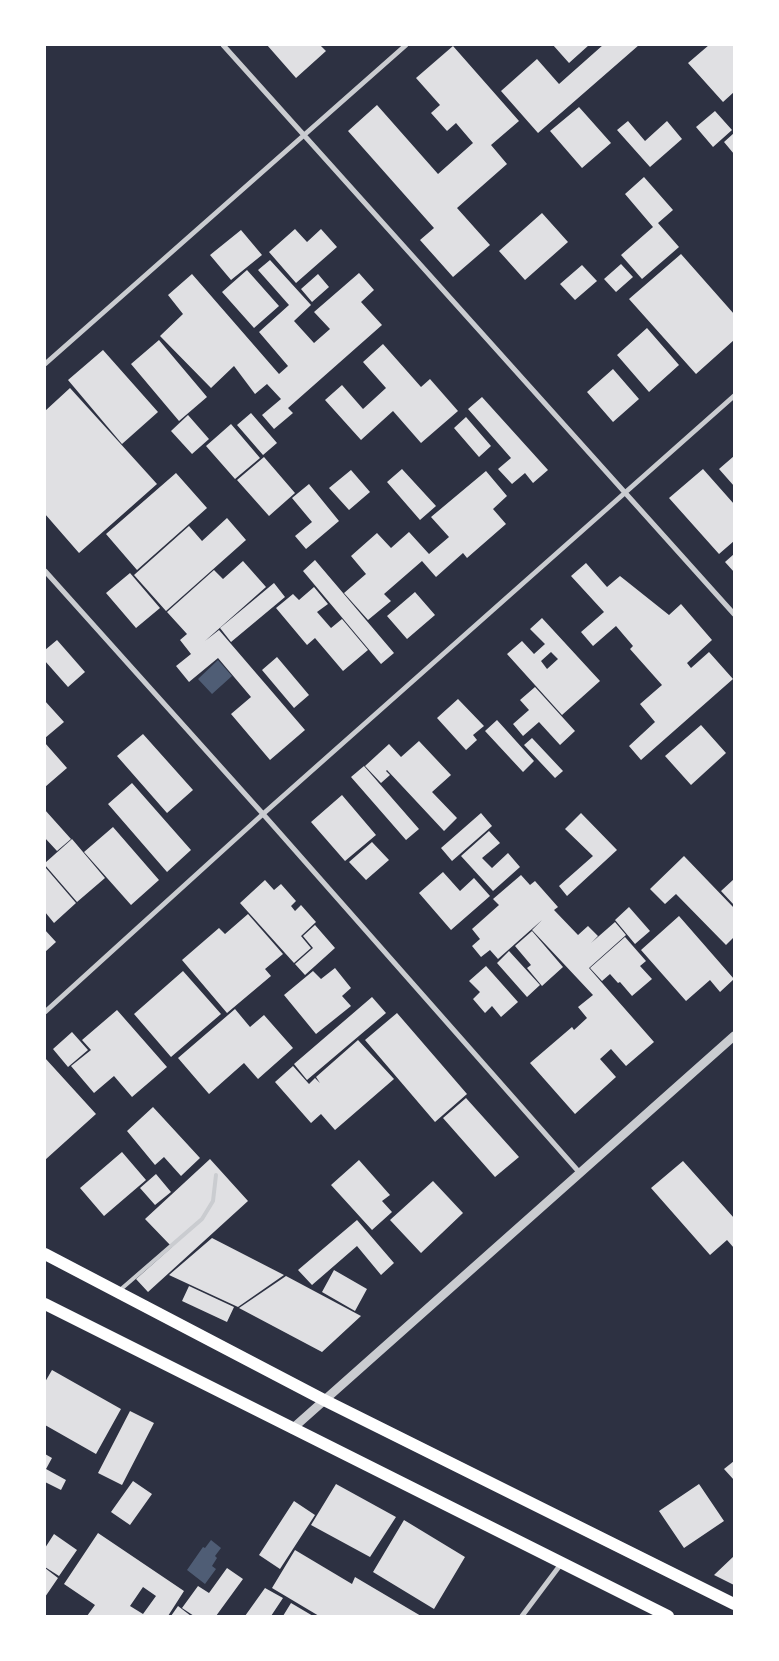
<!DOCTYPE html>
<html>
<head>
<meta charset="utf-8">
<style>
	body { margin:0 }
	#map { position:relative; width:779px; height:1661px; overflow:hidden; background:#2d3142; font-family:Karla,sans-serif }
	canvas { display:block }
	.frame { position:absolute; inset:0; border:46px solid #fff; pointer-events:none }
</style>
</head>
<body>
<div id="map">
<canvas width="779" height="1661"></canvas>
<div class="frame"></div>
</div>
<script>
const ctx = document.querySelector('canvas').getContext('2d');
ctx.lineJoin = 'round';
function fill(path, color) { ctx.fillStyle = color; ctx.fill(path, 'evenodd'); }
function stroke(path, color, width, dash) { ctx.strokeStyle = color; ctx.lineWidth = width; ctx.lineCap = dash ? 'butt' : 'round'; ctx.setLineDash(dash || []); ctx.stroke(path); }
fill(new Path2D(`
	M218 660 232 676 212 694 198 679Z
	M211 1540 221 1548 215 1556 217 1558 212 1566 216 1569 205 1584 187 1570 203 1547 205 1548Z`), '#4f5d75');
fill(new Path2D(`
	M267 45H320L326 51 296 78Z
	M553 45H589L569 63Z
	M603 45H639L538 133 501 91 537 59 559 84Z
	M709 45H734V92L723 102 688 63Z
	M453 46 519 121 491 145 507 164 457 208 490 245 453 277 420 240 434 228 348 131 377 105 438 174 473 143 456 123 447 131 431 113 440 105 416 78Z
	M579 107 611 143 582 168 550 131Z
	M715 111 732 130 713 147 696 127Z
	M628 121 645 141 667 121 682 139 650 167 617 130Z
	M734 133V154L724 142Z
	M644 177 673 210 658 223 679 247 642 279 621 255 653 227 625 194Z
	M542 213 568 242 525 280 499 251Z
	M295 229 307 242 321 229 337 247 296 283 269 252Z
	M241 230 262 255 231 280 210 255Z
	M681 254 734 314V340L696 374 629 299Z
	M270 260 311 305 294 321 314 343 330 329 314 312 359 273 374 290 361 302 382 325 288 408 293 413 274 429 262 415 281 399 267 384 255 394 234 366 211 388 160 336 183 314 168 295 192 274 279 374 288 366 259 332 289 305 258 270Z
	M621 264 633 277 616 292 604 279Z
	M582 265 597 281 575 300 560 284Z
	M247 270 279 306 254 328 222 292Z
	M318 274 329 287 312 302 301 289Z
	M647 328 679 365 649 392 617 355Z
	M159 340 207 397 179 421 131 364Z
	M383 344 421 387 430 379 458 411 421 443 393 411 361 440 325 400 342 385 363 409 386 388 363 362Z
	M103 350 158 412 122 444 68 380Z
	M613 369 639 399 613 422 587 392Z
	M70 388 157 484 79 553 45 514V411Z
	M482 397 548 470 533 483 525 473 512 484 498 469 511 458 468 409Z
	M251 413 277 443 263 455 237 425Z
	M188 415 209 439 192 454 171 431Z
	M466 417 491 446 479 457 454 428Z
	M231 424 260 458 235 479 206 446Z
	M734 456V486L719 469Z
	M264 457 295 493 269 516 237 480Z
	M402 469 436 506 420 520 387 482Z
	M703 469 734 504V541L719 554 669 498Z
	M351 470 370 492 349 510 329 488Z
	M486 471 507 496 493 509 506 524 467 558 463 553 436 577 422 561 384 594 391 601 368 620 344 593 366 574 351 556 377 533 391 548 409 532 429 554 449 537 431 517Z
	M176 473 207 508 137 570 106 534Z
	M309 484 339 521 306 549 295 536 312 522 292 498Z
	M227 518 246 540 166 611 134 575 189 526 202 541Z
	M734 554V572L725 562Z
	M315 560 394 653 381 664 303 571Z
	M243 561 266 587 205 641 219 630 305 730 270 760 231 714 251 697 218 658 189 682 176 666 191 654 180 640 187 634 167 612 214 570 223 579Z
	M586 563 607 587 620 576 669 615 681 604 712 640 687 663 691 668 709 652 733 679 641 760 629 746 655 722 640 704 662 685 630 649 633 646 616 626 593 646 581 632 604 612 571 576Z
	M130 573 160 608 136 628 106 593Z
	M274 583 285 597 231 642 220 628Z
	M314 587 328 604 317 612 331 628 342 619 368 650 343 671 315 638 307 645 276 608 293 594 299 600Z
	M415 592 435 615 407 639 387 616Z
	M542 618 600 681 562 715 507 654 522 641 534 654 545 644 530 629ZM551 652 558 659 547 669 541 661Z
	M57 640 85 672 68 687 45 661V650Z
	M277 657 309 695 294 708 262 670Z
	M535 687 575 731 560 745 539 722 523 736 513 724 529 710 520 700Z
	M458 699 484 726 473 735 477 740 466 750 437 718Z
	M45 701 64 722 45 738Z
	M497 720 534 761 523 772 485 731Z
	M701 725 726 753 691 785 665 756Z
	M143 734 193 790 167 813 117 756Z
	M532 738 563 771 555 778 524 745Z
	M419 741 451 775 432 792 457 818 444 831 387 770 386 771 390 775 381 783 365 766 389 744 401 757Z
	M45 743 67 768 45 787Z
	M364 766 419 829 406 840 351 777Z
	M132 783 191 850 167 872 108 804Z
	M342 795 376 835 345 861 311 822Z
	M45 810 71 839 57 851 45 838Z
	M481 813 492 826 452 861 441 848Z
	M581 813 617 850 567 896 559 886 593 856 565 829Z
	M113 827 159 880 131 905 84 852Z
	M489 831 500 843 482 858 492 868 508 853 520 867 493 891 461 856Z
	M72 839 105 878 77 902 45 865V863Z
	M372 842 389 860 366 880 349 862Z
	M684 856 734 908V937L726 945 676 894 665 904 650 889Z
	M45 867 76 903 54 923 45 912Z
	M443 872 460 891 474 878 490 896 451 930 419 893Z
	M521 875 530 885 535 881 558 907 554 910 578 935 588 926 598 936 591 943 615 922 626 935 589 968 654 1042 626 1066 611 1049 600 1059 616 1077 575 1114 530 1063 572 1027 574 1030 587 1018 578 1007 593 995 532 930 542 920 498 959 490 950 481 957 472 946 480 939 472 929 499 905 493 899Z
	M734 879V905L721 891Z
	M265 880 274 890 281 884 296 901 291 906 295 911 301 905 316 922 301 936 311 948 294 963 240 903Z
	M629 907 650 931 635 944 615 920Z
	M248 914 283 954 265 969 271 976 227 1013 182 960 219 928 225 934Z
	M679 916 734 979 720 992 710 980 686 1001 641 950Z
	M315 925 335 948 305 975 295 964 313 948 303 936Z
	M45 930 56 942 45 952Z
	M532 931 563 967 542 986 527 968 531 965 515 946Z
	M625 937 646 961 640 966 652 979 632 996 620 982 618 983 610 974 602 981 590 968Z
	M509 951 540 985 527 997 497 963Z
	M486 966 518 1002 501 1017 492 1006 485 1013 473 999 480 992 469 981Z
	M335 968 351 988 342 996 351 1006 316 1034 284 995 313 971 321 979Z
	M183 971 221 1014 171 1057 134 1014Z
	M372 997 386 1013 307 1080 294 1064Z
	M235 1009 250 1027 264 1015 293 1048 258 1079 244 1063 209 1094 178 1058Z
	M117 1010 167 1067 132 1097 114 1076 94 1093 71 1066 91 1050 82 1040Z
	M397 1013 467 1094 435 1122 365 1040Z
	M72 1032 88 1050 68 1067 53 1049Z
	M358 1040 394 1079 335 1130 321 1114 311 1123 275 1082 293 1066 309 1084 315 1078 320 1083 316 1077Z
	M45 1058 96 1114 45 1160Z
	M466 1098 519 1157 495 1177 443 1118Z
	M153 1107 200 1158 181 1176 164 1157 155 1165 127 1131Z
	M122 1152 146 1180 104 1216 80 1188Z
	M210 1159 248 1201 148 1292 136 1279 172 1247 145 1219Z
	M359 1160 390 1195 382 1201 392 1212 372 1230 331 1185Z
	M683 1161 734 1218V1248L727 1240 710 1255 651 1188Z
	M156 1174 171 1192 155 1205 140 1188Z
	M433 1181 463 1213 421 1253 390 1220Z
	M357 1220 394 1263 381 1275 357 1246 312 1285 298 1270Z
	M212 1238 284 1275 238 1307 169 1275Z
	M334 1270 367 1289 355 1311 322 1292Z
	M286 1276 361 1316 322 1352 239 1308Z
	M189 1286 234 1307 227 1322 182 1301Z
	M52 1370 121 1409 96 1454 45 1425V1382Z
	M130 1411 154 1423 122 1485 98 1473Z
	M45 1454 52 1458 46 1469 66 1480 61 1490 45 1482Z
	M734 1461V1480L724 1469Z
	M133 1481 152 1494 130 1525 111 1512Z
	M336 1484 396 1517 370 1557 311 1525Z
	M699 1484 724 1521 684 1548 659 1511Z
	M294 1501 315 1515 280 1569 259 1555Z
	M404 1520 465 1557 434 1609 373 1572Z
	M98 1533 184 1591 168 1616H87L95 1605 64 1584ZM143 1587 156 1596 143 1614 130 1606Z
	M54 1534 77 1550 59 1576 45 1567V1548Z
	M295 1550 352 1584 355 1577 421 1616H319L272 1588Z
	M734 1556V1585L714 1575Z
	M45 1568 58 1578 45 1597Z
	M227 1568 243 1579 216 1616H194L182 1608 198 1586 209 1593Z
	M265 1588 283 1598 271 1616H245Z
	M291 1603 313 1616H283Z
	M178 1606 191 1616H171Z`), '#e0e0e3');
stroke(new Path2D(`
	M120 1290 202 1219 213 1201 216 1175`), '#caccd0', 4);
stroke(new Path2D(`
	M223 45 734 614
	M45 364 406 45
	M45 571 263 814 579 1172
	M45 1012 263 814 734 396
	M522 1616 561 1564`), '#caccd0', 5);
stroke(new Path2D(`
	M292 1429 734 1036`), '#caccd0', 9);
stroke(new Path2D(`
	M45 1254 324 1400 734 1604
	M45 1304 668 1616`), '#fff', 12);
</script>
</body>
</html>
